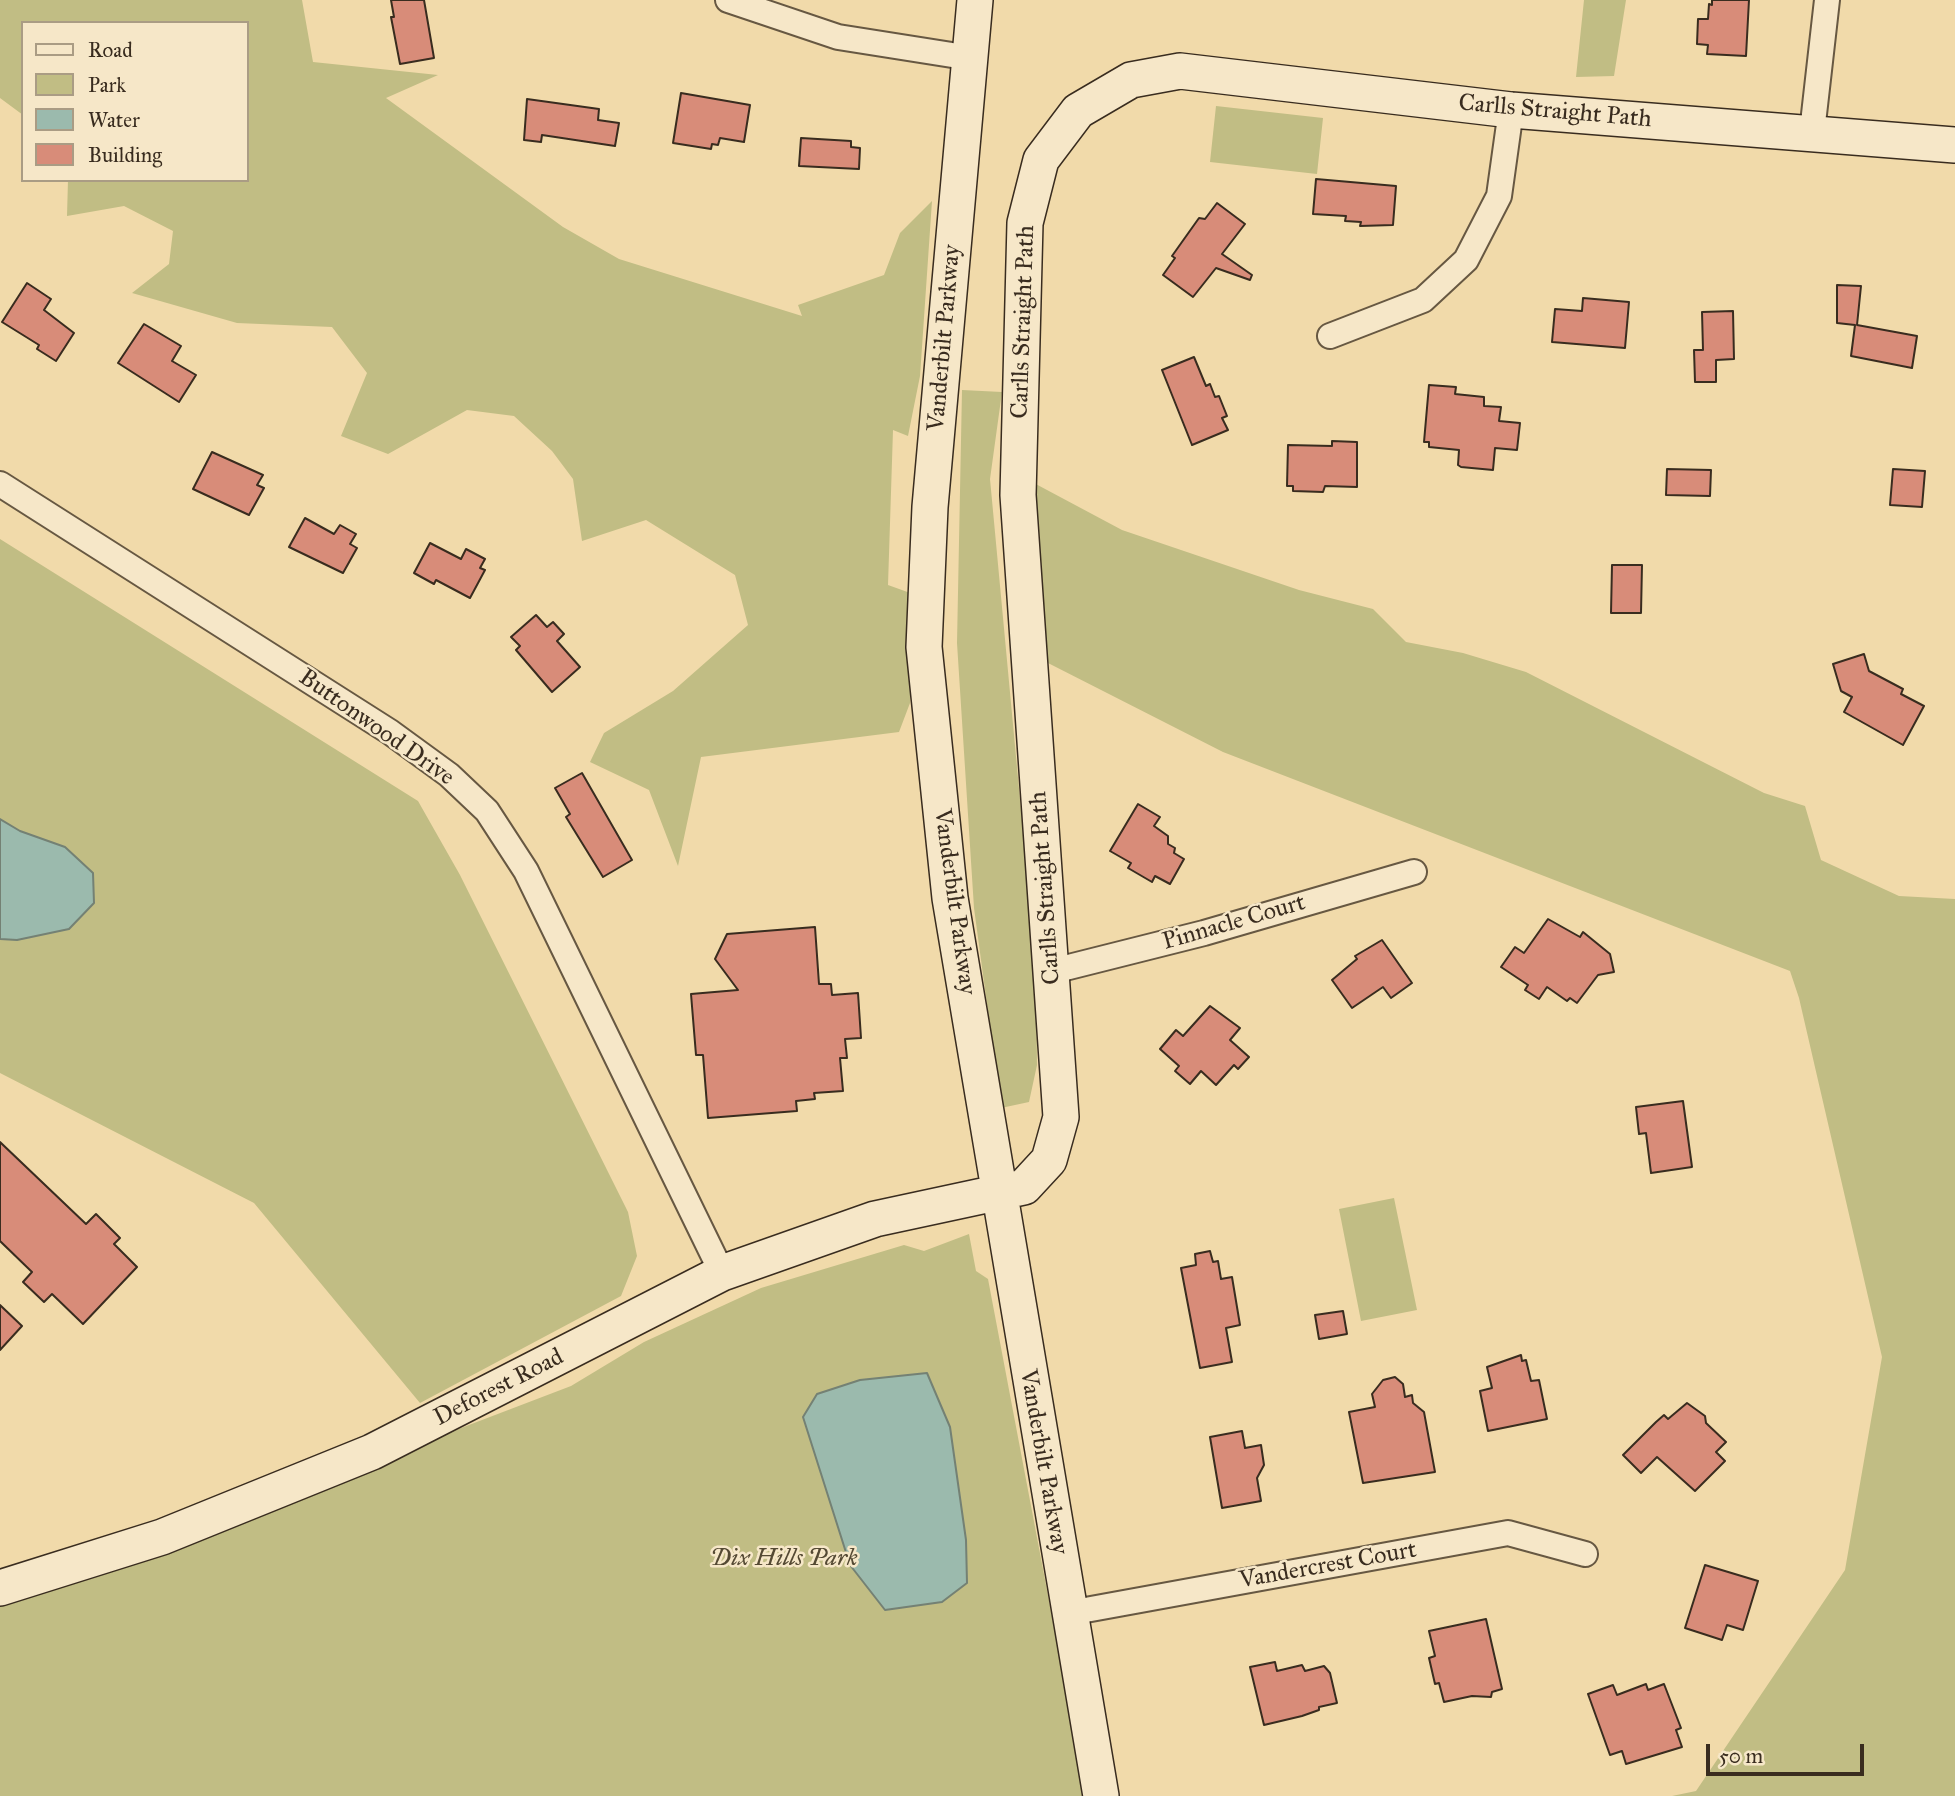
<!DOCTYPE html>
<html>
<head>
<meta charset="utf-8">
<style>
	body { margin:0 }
	#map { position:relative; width:1955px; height:1796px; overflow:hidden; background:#f1daaa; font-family:"IM FELL Great Primer",serif }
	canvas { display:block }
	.legend { position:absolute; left:21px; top:21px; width:228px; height:161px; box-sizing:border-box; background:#f6e7c8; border:2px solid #aa9c84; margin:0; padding:9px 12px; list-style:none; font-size:21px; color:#392c1f }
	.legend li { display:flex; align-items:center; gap:14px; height:35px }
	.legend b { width:35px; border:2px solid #aa9c84 }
	.scale { position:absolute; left:1706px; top:1744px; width:158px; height:32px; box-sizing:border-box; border:4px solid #392c1f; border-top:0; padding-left:9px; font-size:21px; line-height:24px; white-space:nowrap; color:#392c1f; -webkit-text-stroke:5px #f6e7c8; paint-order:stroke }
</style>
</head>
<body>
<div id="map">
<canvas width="1955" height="1796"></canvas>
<ul class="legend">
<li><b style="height:9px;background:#f6e7c8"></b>Road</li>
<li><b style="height:19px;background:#c1bd84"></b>Park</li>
<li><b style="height:19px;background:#9bbaad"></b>Water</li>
<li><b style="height:19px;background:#d88c79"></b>Building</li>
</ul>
<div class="scale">50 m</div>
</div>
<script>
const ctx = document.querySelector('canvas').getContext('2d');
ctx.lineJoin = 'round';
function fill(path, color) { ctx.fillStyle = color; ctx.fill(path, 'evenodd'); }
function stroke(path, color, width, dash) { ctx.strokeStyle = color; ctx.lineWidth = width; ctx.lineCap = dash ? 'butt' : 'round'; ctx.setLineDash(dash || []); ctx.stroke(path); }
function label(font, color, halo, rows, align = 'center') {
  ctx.font = font + ' "IM FELL Great Primer",serif'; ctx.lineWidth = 5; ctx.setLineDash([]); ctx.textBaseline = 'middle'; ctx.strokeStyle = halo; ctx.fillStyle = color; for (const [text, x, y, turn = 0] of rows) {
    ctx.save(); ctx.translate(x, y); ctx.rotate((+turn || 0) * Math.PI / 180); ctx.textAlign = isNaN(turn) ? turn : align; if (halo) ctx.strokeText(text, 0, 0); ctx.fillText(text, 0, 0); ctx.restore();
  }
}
fill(new Path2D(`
	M0 0H302L313 62 438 75 386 98 563 227 619 259 802 316 798 305 884 275 900 233 932 201 920 376 908 436 893 430 888 585 913 594 910 703 899 732 701 757 678 866 649 790 590 762 604 733 673 691 748 625 735 575 646 520 582 541 573 479 552 451 514 416 467 410 388 454 341 436 367 373 332 327 237 323 132 293 169 264 173 231 124 206 67 216 68 180H247V23H23V115L0 98Z
	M1584 0H1626L1614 76 1576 77Z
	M1216 106 1323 118 1317 174 1210 162Z
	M962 390 1002 392 990 479 1036 970 1037 1065 1029 1102 1001 1108 974 908 957 643Z
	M1032 482 1122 530 1299 590 1373 609 1406 642 1463 653 1526 672 1764 793 1805 806 1821 860 1899 896 1955 899V1796H1672L1696 1791 1845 1570 1882 1357 1799 998 1790 971 1223 752 1048 663 1031 559Z
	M0 539 418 801 460 875 628 1212 637 1256 621 1296 420 1403 254 1203 0 1073V939L17 940 69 929 94 903 93 873 65 847 20 831 0 819Z
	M1394 1198 1417 1310 1361 1321 1339 1209Z
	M969 1234 976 1271 988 1279 1086 1796H0V1591L359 1467 571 1386 644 1342 761 1288 904 1245 924 1251Z`), '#c1bd84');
const water = new Path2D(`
	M0 819 20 831 65 847 93 873 94 903 69 929 17 940 0 939Z
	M927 1373 950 1427 966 1540 967 1583 942 1602 885 1610 850 1565 803 1417 817 1394 860 1380Z`);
fill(water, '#9bbaad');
stroke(water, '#748174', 2);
const building = new Path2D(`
	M391 0H424L434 58 400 64 391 17H394Z
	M1712 0H1749L1746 56 1707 54 1708 45 1697 44 1698 19H1708L1709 4 1712 5Z
	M681 93 750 105 744 142 720 138 718 145 712 144 711 149 673 143Z
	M527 99 599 109 598 120 619 123 615 146 542 135 541 142 524 140Z
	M801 138 851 141V147L860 148 859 169 799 166Z
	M1316 179 1396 186 1393 225 1360 226 1361 222 1345 221 1346 216 1313 214Z
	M1217 203 1245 224 1222 254 1252 275 1250 280 1216 268 1193 297 1163 275 1175 258 1172 256 1199 218 1205 219Z
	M27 283 51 299 44 310 74 333 56 361 37 349 39 345 2 322Z
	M1837 285 1861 286 1857 325 1917 336 1912 368 1851 356 1855 325 1837 323Z
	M1583 298 1629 302 1625 348 1552 342 1555 309 1582 311Z
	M1733 311 1734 359 1716 360V382H1695L1694 350H1703L1702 312Z
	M144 324 181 346 172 361 196 375 179 402 118 363Z
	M1194 357 1206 386 1210 384 1215 397 1219 396 1227 416 1222 418 1228 430 1192 445 1162 370Z
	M1429 385 1456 387 1455 394 1484 397V406L1501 407 1499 421 1520 423 1517 450 1495 448 1493 470 1461 467 1458 465 1459 450 1429 447V442H1424Z
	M1332 441 1357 442V487L1325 486 1323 492 1293 491V486H1287L1288 445 1332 446Z
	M212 452 263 475 257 485 264 488 249 515 193 489Z
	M1667 469 1711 470 1710 496 1666 495Z
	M1893 469 1925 471 1922 507 1890 505Z
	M305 518 334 534 340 525 356 534 350 544 357 548 343 573 289 547Z
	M430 543 461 559 466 549 485 559 480 568 485 570 470 598 436 580 434 584 414 573Z
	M1612 565H1642L1641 613H1611Z
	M536 615 547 627 553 622 564 634 557 641 580 667 552 692 516 650 520 646 511 637Z
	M1864 654 1869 671 1903 689 1901 694 1924 706 1903 745 1844 712 1852 697 1841 691 1833 664Z
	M582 773 632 860 603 877 566 817 570 814 555 788Z
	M1138 804 1160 817 1154 826 1168 836V844L1175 848 1174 853 1184 859 1170 884 1155 876 1152 882 1128 868 1131 863 1110 851Z
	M1548 919 1580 937 1583 932 1610 954 1614 972 1598 975 1577 1003 1570 998 1567 1001 1547 987 1539 999 1525 990 1528 985 1501 967 1515 947 1524 953Z
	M815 927 819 984H831L832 995 858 993 861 1038 845 1039 847 1058H840L843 1091 814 1093 815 1099 796 1101 797 1111 708 1118 703 1055H696L691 994 738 990 715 959 727 934Z
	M1382 940 1412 983 1391 998 1383 987 1352 1008 1332 980 1357 959 1355 956Z
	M1210 1006 1240 1028 1230 1040 1249 1057 1238 1069 1234 1065 1216 1085 1201 1071 1190 1084 1175 1071 1179 1066 1160 1049 1176 1030 1183 1036Z
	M1683 1101 1692 1167 1651 1173 1646 1133 1639 1134 1636 1107Z
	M0 1142 86 1224 96 1214 120 1238 114 1244 137 1267 83 1324 52 1294 44 1302 23 1282 32 1272 0 1241Z
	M1210 1251 1213 1262 1218 1261 1221 1279 1232 1277 1240 1325 1226 1328 1232 1362 1200 1368 1181 1268 1196 1265 1195 1254Z
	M0 1305 22 1326 0 1350Z
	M1343 1311 1347 1334 1319 1339 1315 1315Z
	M1521 1355 1522 1361 1526 1360 1531 1381 1539 1380 1547 1419 1488 1431 1480 1391 1492 1388 1487 1367Z
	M1395 1377 1403 1384 1405 1397 1412 1395 1413 1403 1424 1412 1435 1472 1363 1483 1349 1412 1375 1407 1372 1394 1383 1380Z
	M1687 1403 1705 1416 1706 1423 1726 1442 1716 1452 1725 1461 1695 1491 1657 1457 1641 1473 1623 1455 1656 1422 1664 1415 1668 1419Z
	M1242 1431 1245 1448 1261 1445 1264 1465 1257 1478 1261 1501 1222 1508 1210 1437Z
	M1705 1565 1758 1581 1743 1630 1727 1625 1722 1640 1685 1628Z
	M1486 1619 1502 1689 1492 1692 1491 1697 1472 1696 1444 1702 1439 1683 1435 1684 1429 1658 1435 1656 1429 1631Z
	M1275 1662 1277 1671 1302 1665 1305 1671 1324 1666 1330 1673 1337 1703 1319 1707V1710L1302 1716 1264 1725 1250 1667Z
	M1646 1684 1648 1690 1664 1684 1681 1728 1676 1730 1682 1747 1626 1764 1622 1751 1610 1755 1588 1694 1613 1685 1617 1695Z`);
fill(building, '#d88c79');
stroke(building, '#392c1f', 2);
const street = new Path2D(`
	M728 0 838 37 971 58
	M1812 132 1827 0
	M1330 336 1423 300 1466 260 1499 196 1511 110
	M0 484 390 732 449 775 487 811 526 871 722 1273
	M1053 971 1204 933 1414 872
	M1069 1613 1508 1533 1585 1554`);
const secondary = new Path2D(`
	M975 0 930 507 924 647 950 898 1101 1796
	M0 1588 162 1537 372 1452 722 1273 875 1219 1024 1187 1049 1160 1061 1117 1018 495 1025 223 1041 160 1078 111 1131 80 1180 71 1511 110 1955 145`);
stroke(street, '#675842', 28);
stroke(secondary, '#392c1f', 38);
stroke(street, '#f6e7c8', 24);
stroke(secondary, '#f6e7c8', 35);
label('24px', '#392c1f', '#f6e7c8', [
	["Carlls Straight Path",1555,112,5],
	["Carlls Straight Path",1024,322,-88],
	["Vanderbilt Parkway",945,338,-85],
	["Buttonwood Drive",376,728,35],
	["Carlls Straight Path",1046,888,-94],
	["Vanderbilt Parkway",954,902,82],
	["Pinnacle Court",1234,923,-16],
	["Deforest Road",499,1388,-27],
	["Vanderbilt Parkway",1043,1462,80],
	["Vandercrest Court",1328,1566,-10]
]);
label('italic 24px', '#544933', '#f6e7c8', [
	["Dix Hills Park",784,1559]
]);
</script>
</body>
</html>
